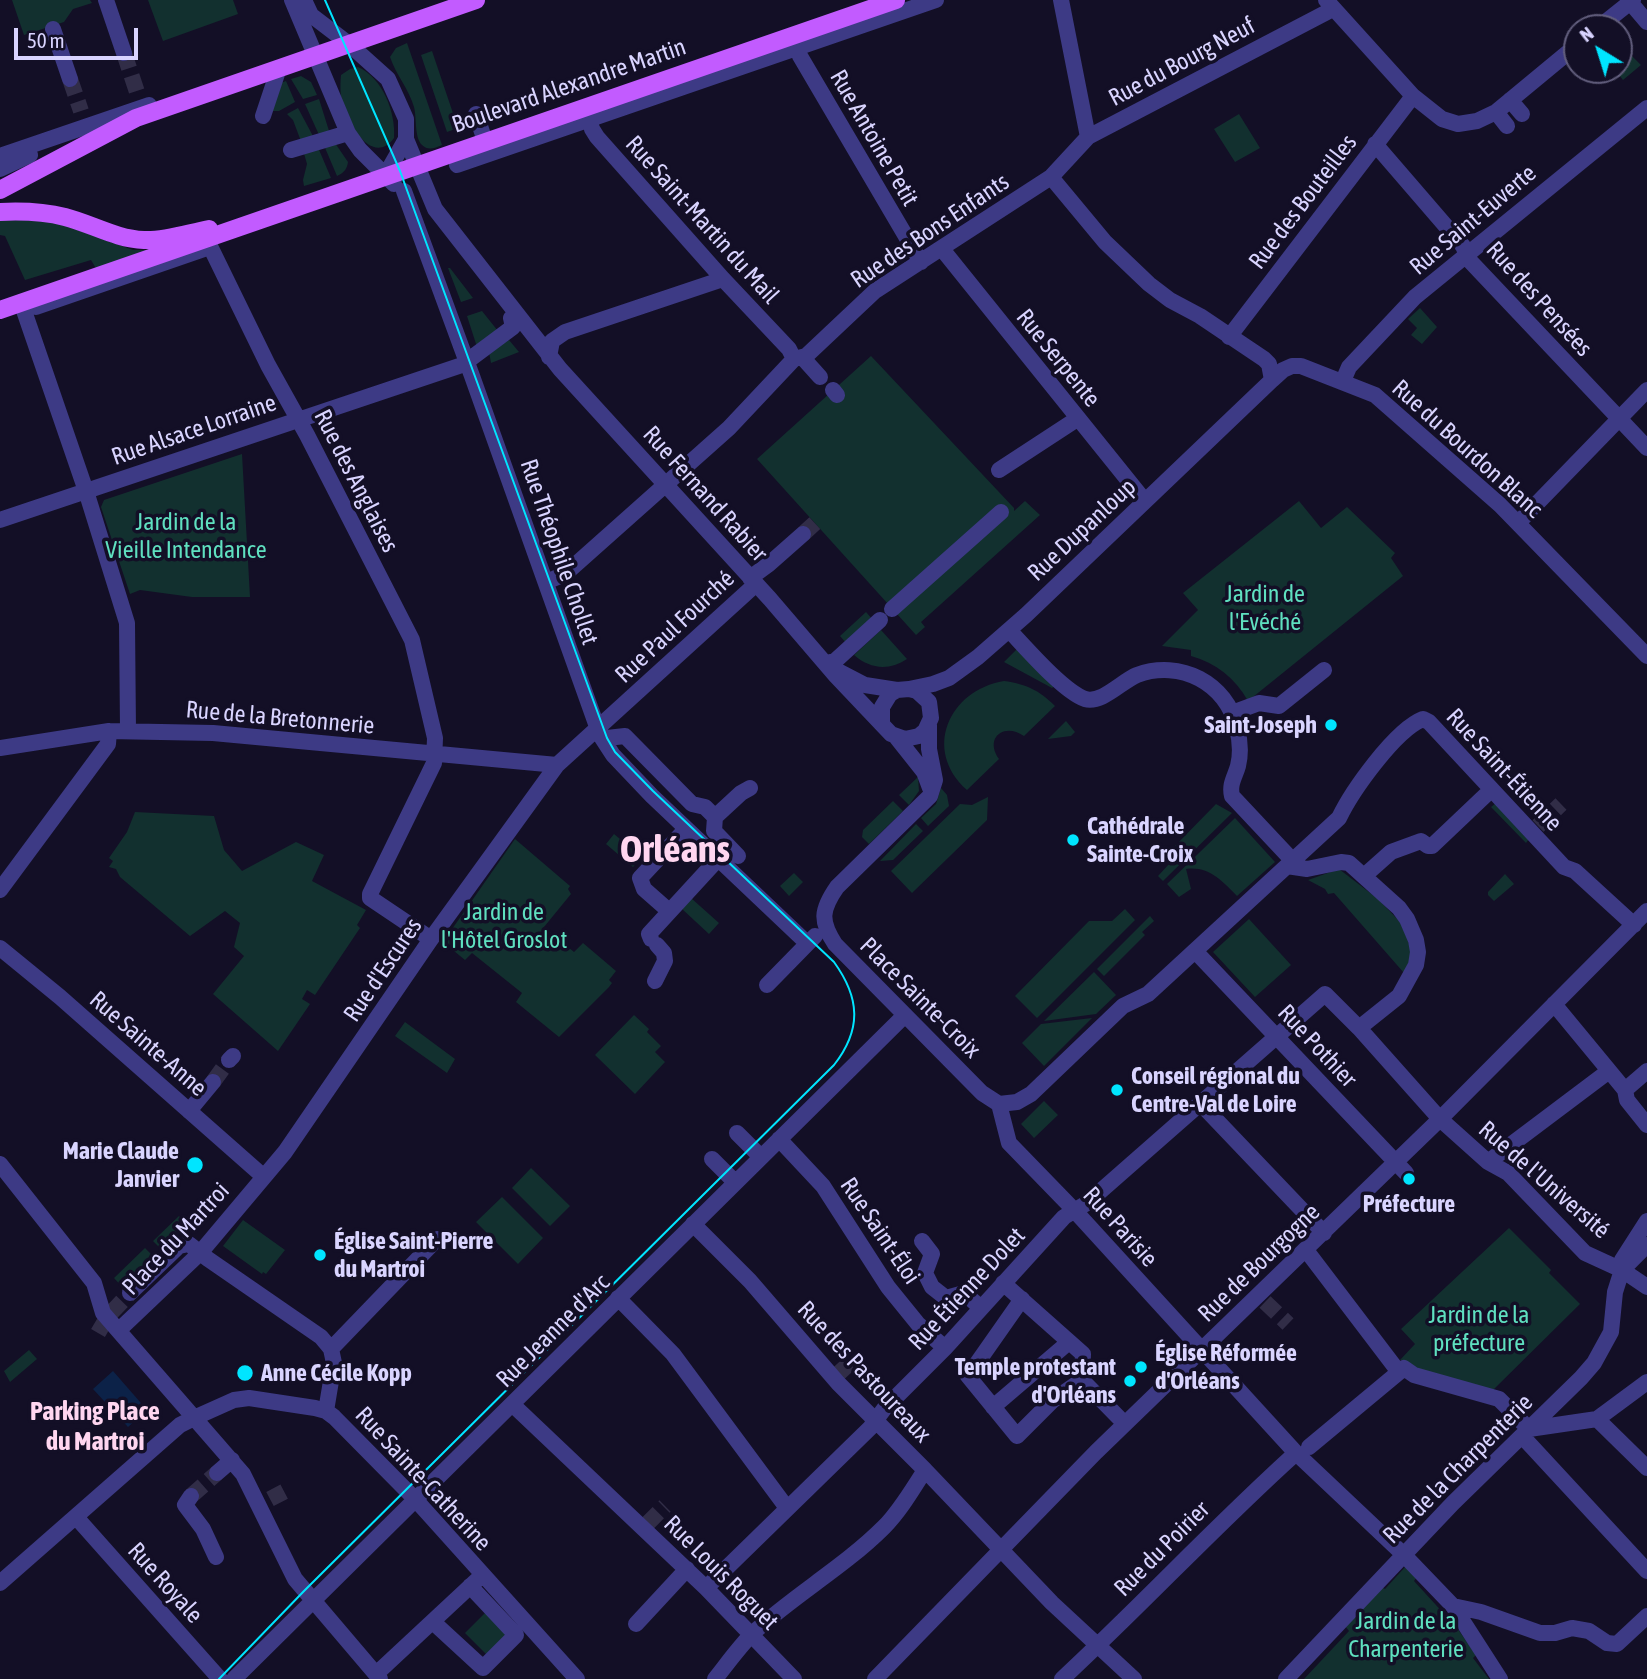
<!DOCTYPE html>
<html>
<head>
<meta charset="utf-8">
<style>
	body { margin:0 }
	#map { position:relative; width:1647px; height:1679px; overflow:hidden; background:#130f26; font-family:"Asap Condensed",sans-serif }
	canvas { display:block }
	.north { position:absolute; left:1563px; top:14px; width:70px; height:70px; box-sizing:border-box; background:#130f26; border:2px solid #625e7d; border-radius:50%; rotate:322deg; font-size:19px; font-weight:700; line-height:28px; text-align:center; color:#d9d4ff }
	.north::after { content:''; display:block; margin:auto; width:24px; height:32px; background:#00e5ff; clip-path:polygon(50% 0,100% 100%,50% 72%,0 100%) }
	.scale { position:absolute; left:14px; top:28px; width:124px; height:32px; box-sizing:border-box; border:4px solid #d9d4ff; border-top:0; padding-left:9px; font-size:21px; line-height:24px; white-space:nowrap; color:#d9d4ff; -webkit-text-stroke:5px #130f26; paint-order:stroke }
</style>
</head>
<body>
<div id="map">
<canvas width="1647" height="1679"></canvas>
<div class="north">N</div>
<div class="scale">50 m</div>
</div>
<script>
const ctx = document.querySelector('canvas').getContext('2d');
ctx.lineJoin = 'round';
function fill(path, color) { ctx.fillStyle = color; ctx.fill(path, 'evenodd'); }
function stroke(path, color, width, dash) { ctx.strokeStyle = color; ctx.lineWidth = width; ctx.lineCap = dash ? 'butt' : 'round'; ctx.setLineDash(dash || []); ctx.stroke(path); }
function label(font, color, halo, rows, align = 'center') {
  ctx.font = font + ' "Asap Condensed",sans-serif'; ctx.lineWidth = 7; ctx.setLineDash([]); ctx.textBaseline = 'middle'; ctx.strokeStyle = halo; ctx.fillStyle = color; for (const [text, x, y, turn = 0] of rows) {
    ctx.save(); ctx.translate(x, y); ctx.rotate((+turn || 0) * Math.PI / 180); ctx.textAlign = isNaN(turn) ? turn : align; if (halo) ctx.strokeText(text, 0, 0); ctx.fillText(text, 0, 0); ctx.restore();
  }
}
fill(new Path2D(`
	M12 0H90L92 3 73 9 64 22 24 35Z
	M148 0H233L238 14 163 41Z
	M407 43 442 145C435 148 428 151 422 145 414 137 417 118 414 107 409 89 396 75 390 57L396 48Z
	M1626 50 1641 65 1623 80 1615 70H1619V56Z
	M432 51 458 128 447 132 421 55Z
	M358 67C383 78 396 113 394 138 374 165 351 129 344 109 340 98 340 86 341 75L350 69Z
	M301 76 311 82 317 95 303 99 291 79Z
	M286 81 295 102 279 111H270L278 84Z
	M319 99 330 134 320 137 305 104Z
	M298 108 314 138 302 144 293 120 287 114Z
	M1239 114 1260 148 1235 162 1214 129Z
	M323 143H335L348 162C347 169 344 173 337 176Z
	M317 145 331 178 304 186 303 180 307 164 303 150Z
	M0 218 56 222 133 250H152L97 270 91 260 25 280 5 236 0 235Z
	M448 268H450L473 298 461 302Z
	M1420 308 1437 327 1422 344 1411 335 1417 328 1408 319Z
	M482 311 498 331 477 347 467 316Z
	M509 340 519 352 491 363 489 352Z
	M871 356 1014 508V511L1025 501 1040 515 921 622 925 627 916 635 757 459Z
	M242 454 250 597H192L140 590 130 594 101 507 104 500Z
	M1299 501 1321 528 1347 507 1395 553 1391 558 1403 576 1248 701C1235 678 1216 663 1191 656V650L1162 646 1198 610 1183 593Z
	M866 612 873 620 847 644 840 636Z
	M881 630 907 659C889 671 870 669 854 655Z
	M1019 647 1056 685 1052 688 1004 662Z
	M1004 681C1026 684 1039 690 1055 706L1024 736C1004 722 984 738 999 759L967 790C922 750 949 690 1004 681Z
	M1066 721 1075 732 1071 736 1048 739Z
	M918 777 919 791 909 805 899 795Z
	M941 788 947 795 949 806 928 826 921 818 936 804Z
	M988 797 987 820 912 893 891 871 960 804 972 805Z
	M893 801 903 811 869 844 862 837 863 830Z
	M1496 803 1529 839 1526 843 1491 807Z
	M1216 804 1232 813 1163 881 1158 876 1170 863 1171 850Z
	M135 812 214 816 224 850 242 871 296 842 324 855 312 881 366 910 357 925 360 928 315 995 307 990 302 999 310 1004 278 1051 213 994 244 956 234 947 240 923 225 911 190 936 120 877 116 869 109 867 113 861 109 858 127 832Z
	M1235 818 1275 862 1237 896C1222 881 1209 866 1186 869L1191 889 1179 897 1167 884Z
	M916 824 923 831 893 860 880 861Z
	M614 834 642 857 633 867 606 844Z
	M515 839 570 886 568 889 571 894 544 927 574 952 583 943 616 971 609 980 612 983 609 987 559 1037 516 1002 522 993 472 953 465 960 443 942Z
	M1339 869 1378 899 1405 927 1412 957 1404 973 1334 893 1328 894 1325 889 1308 880Z
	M794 873 803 882 789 896 780 886Z
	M1505 874 1514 884 1494 901 1488 895V892Z
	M691 898 719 923 709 934 681 908Z
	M1125 909 1135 920 1037 1018 1015 996 1089 921H1112Z
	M1150 916 1154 921 1142 932 1145 935 1104 976 1097 969Z
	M1249 919 1291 965 1255 997 1213 952Z
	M1094 972 1116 995 1096 1014 1044 1021Z
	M634 1015 649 1029 647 1032 661 1046 655 1052 665 1062 635 1094 595 1055Z
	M1092 1018 1044 1066 1022 1043 1041 1024Z
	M405 1022 455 1059 447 1073 395 1036Z
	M1044 1101 1058 1115 1034 1138 1021 1124Z
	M531 1168 570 1206 550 1226 512 1188Z
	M502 1197 543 1238 518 1264 476 1222Z
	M179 1216 189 1225 162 1250 153 1241Z
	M243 1220 285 1250 266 1274 263 1272 262 1274 223 1246Z
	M1509 1228 1551 1270 1549 1273 1580 1304 1491 1392 1415 1370 1404 1360H1400L1415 1344 1401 1329Z
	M145 1248 154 1257 123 1288 114 1278Z
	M29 1350 37 1359 10 1382 4 1371Z
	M1406 1566 1417 1577 1414 1581 1457 1628 1476 1655 1473 1658 1489 1679H1304L1349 1631 1345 1626 1381 1587 1385 1589Z
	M487 1611 511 1636 489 1657 465 1633Z`), '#12302f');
fill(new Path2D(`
	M113 1371 147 1410 128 1427 93 1389Z`), '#0c2248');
stroke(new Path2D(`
	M124 53 137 92
	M70 79 81 111
	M803 534 815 523
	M1538 826 1561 804
	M213 1082 229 1060
	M1265 1302 1288 1324
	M98 1333 108 1316 130 1293
	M838 1374 850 1363
	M191 1496 217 1473
	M270 1499 289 1489
	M647 1524 665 1506`), '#312d47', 16, [16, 8]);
stroke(new Path2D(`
	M106 0 124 53
	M292 0 348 133 360 150 394 184
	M304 0 311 15 349 44 388 79 406 119V139L435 209 560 369 770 599 836 676 891 734 905 739 919 736 925 731 931 718 929 702 917 691 909 689 897 690 890 694 882 707V724
	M1061 0 1088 137
	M1326 0 1413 96 1442 119 1458 124 1477 121 1496 112 1577 45
	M1630 2 1647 22
	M1598 28 1633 0
	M53 29 70 79
	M795 39 800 56 921 262
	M1510 100 1522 114
	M587 110 592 129 597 137 723 279 789 349 794 359
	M1496 112 1507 126
	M476 114 485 141
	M263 116 279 68
	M1375 144 1463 246 1470 261 1647 448
	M291 150 348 133
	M0 156 149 105
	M457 165 936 0
	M0 169 30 155
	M385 176 406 139
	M1051 177 1105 242 1149 284 1170 300 1200 316 1264 359 1269 364 1272 380
	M404 191 472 376 600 735 613 755 652 796 807 943
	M207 240 268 365 307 435 412 640 435 738 434 763 370 894V898L431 939
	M942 249 1140 495
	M21 302 86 491 127 623 128 730
	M36 307 210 247
	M1229 337 1413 96
	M549 357 552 341 565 332 723 279
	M802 357 820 377
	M794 359 806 356 875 291 1051 177 1088 137 1333 9
	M1343 381 1349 367 1415 297 1647 108
	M833 390 837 395
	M999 470 1077 419
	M0 520 462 365 513 327 511 318
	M1518 523 1647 390
	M750 578 769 564 803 534
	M546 582 565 574 729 428 794 359
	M892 609 1001 512
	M1009 630C1026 648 1063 691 1085 699 1102 704 1122 681 1137 675 1180 659 1227 683 1237 728 1240 740 1241 754 1238 766 1235 777 1229 784 1232 796L1293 861
	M826 663 835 661 880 620
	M840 672 865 685 897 690
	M909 689 933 684 949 678 978 657 1026 615 1272 380 1283 370 1292 366H1301L1375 395 1500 505 1647 656
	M1232 713 1259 703 1279 706 1324 670
	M929 725V749L935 780 930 796 837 887C821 910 820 921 835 944L982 1093 999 1104 1009 1143 1075 1211 1296 1453 1403 1554 1453 1606 1500 1679
	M600 735 607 738 625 736 692 804 705 807 715 817
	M897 738 924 772 930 788
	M0 748 109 731 213 733 557 765
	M738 856 714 831 715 817 741 793 750 788
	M1287 866 1307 869 1341 862 1349 863 1399 908 1407 919 1416 940 1418 952 1416 965 1399 996 1359 1028
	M1364 876 1391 852 1421 841 1428 846H1432L1491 790
	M0 890 108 744 109 731
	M669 911 644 889 640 878 686 829
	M651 939 649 934 717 860
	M0 948 60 997 264 1177
	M1195 951 1406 1173
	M655 981 665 961 664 953 657 945
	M767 985 815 936
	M1554 1004 1625 1090 1647 1071
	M229 1060 233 1056
	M1625 1090 1627 1100 1647 1125
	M999 1104 1017 1102 1031 1094 1123 1006 1148 994 1339 818C1352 791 1395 730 1423 719L1429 722 1564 867 1575 871 1634 925
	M1201 1104 1324 1233
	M189 1111 213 1082
	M737 1133 761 1157
	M779 1139 823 1186 888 1287 918 1324 945 1348
	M712 1159 735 1182
	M1488 1162 1609 1071
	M0 1164 94 1283 103 1313 243 1474 295 1579 380 1679
	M693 1224 750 1281 838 1383 925 1470 1052 1603 1134 1679
	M922 1241 932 1254 925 1273 932 1287 946 1298 964 1293 980 1307
	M1306 1250 1398 1371
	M1622 1260 1647 1221
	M1003 1283 1083 1354 1082 1380 1125 1424
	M130 1293 179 1246 189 1244 208 1259 321 1337 331 1349 334 1363 326 1411
	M618 1298 673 1354 787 1508
	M1022 1299 968 1376 1017 1436 1052 1401 1082 1380
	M119 1330 200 1253 285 1152 431 939 557 765 756 584
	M331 1349 437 1239
	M512 1404 706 1588 794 1679
	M993 1407 1069 1342
	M1597 1419 1647 1468
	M1522 1436 1647 1571
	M1309 1447 1404 1368 1414 1375 1499 1399 1529 1429 1597 1419 1647 1382
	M217 1473 232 1460
	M191 1496 185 1505 203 1529 216 1557
	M76 1517 220 1679
	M0 1583 180 1425 196 1417 234 1400 249 1398 315 1408 326 1411 334 1417 415 1499 577 1679
	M706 1588 870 1428 884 1409 945 1348 1064 1217 1087 1203 1325 994 1359 1028 1440 1119 1488 1162 1508 1173 1585 1253 1622 1270 1647 1287
	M1453 1606 1481 1612 1540 1633H1555L1572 1628 1589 1631 1607 1643 1617 1644 1647 1616
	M433 1622 483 1668 516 1635 470 1586
	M636 1624 687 1569
	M376 1674 478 1579
	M234 1679 905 1015
	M715 1679C727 1664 739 1647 753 1633 794 1595 844 1567 884 1527 900 1511 912 1490 925 1470
	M875 1679 1096 1452 1440 1119 1647 911
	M1062 1679C1142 1605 1215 1526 1296 1453
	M1286 1679 1453 1503 1581 1378 1594 1363 1611 1332 1615 1292 1622 1270 1647 1245`), '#3d3a85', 16);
stroke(new Path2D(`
	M0 190 136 118 476 0
	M0 212C21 211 45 212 65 217 92 224 116 239 144 240 166 241 188 233 209 229
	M0 310 896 0`), '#c25bff', 18);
stroke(new Path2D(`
	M219 1679 304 1591 834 1065C862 1029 860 998 834 962L653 791 615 752 607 738 400 171 325 0`), '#00e5ff', 2);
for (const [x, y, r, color] of [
	[1331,725,7,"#00e5ff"],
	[1073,840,7,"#00e5ff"],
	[1117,1090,7,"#00e5ff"],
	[195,1165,9,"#00e5ff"],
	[1409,1179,7,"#00e5ff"],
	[320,1255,7,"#00e5ff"],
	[1141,1367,7,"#00e5ff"],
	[245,1373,9,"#00e5ff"],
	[1130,1381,7,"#00e5ff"]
]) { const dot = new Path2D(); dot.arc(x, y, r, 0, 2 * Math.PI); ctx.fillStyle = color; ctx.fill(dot); stroke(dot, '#130f26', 2.5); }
label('24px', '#d9d4ff', '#130f26', [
	["Rue du Bourg Neuf",1182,62,-28],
	["Boulevard Alexandre Martin",569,86,-19],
	["Rue Antoine Petit",874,138,60],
	["Rue des Bouteilles",1303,202,-53],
	["Rue Saint-Martin du Mail",702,220,48],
	["Rue Saint-Euverte",1473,220,-40],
	["Rue des Bons Enfants",930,231,-34],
	["Rue des Pensées",1539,299,48],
	["Rue Serpente",1058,358,51],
	["Rue Alsace Lorraine",194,430,-19],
	["Rue du Bourdon Blanc",1467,449,42],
	["Rue des Anglaises",356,481,63],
	["Rue Fernand Rabier",705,494,48],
	["Rue Dupanloup",1082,530,-43],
	["Rue Théophile Chollet",559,552,71],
	["Rue Paul Fourché",675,627,-43],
	["Rue de la Bretonnerie",280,718,5],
	["Rue Saint-Étienne",1504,770,47],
	["Rue d'Escures",383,970,-56],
	["Place Sainte-Croix",920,998,45],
	["Rue Sainte-Anne",148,1044,41],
	["Rue Pothier",1317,1046,47],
	["Rue de l'Université",1544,1180,41],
	["Rue Parisie",1120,1227,48],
	["Rue Saint-Éloi",880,1231,56],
	["Place du Martroi",176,1239,-47],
	["Rue de Bourgogne",1259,1263,-44],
	["Rue Étienne Dolet",967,1289,-47],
	["Rue Jeanne d'Arc",553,1331,-45],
	["Rue des Pastoureaux",864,1372,47],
	["Rue de la Charpenterie",1458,1469,-45],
	["Rue Sainte-Catherine",423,1479,47],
	["Rue du Poirier",1162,1549,-45],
	["Rue Louis Roguet",721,1573,45],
	["Rue Royale",165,1583,48]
]);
label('24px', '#5fe0c0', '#130f26', [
	["Jardin de la",186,522],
	["Vieille Intendance",186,550],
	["Jardin de",1265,594],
	["l'Evéché",1265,622],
	["Jardin de",504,912],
	["l'Hôtel Groslot",504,940],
	["Jardin de la",1479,1315],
	["préfecture",1479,1343],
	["Jardin de la",1406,1621],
	["Charpenterie",1406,1649]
]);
label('bold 24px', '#d9d4ff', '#130f26', [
	["Saint-Joseph",1317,725,"right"],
	["Cathédrale",1087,826],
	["Sainte-Croix",1087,854],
	["Conseil régional du",1131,1076],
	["Centre-Val de Loire",1131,1104],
	["Marie Claude",179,1151,"right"],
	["Janvier",179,1179,"right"],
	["Préfecture",1409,1204,"center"],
	["Église Saint-Pierre",334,1241],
	["du Martroi",334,1269],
	["Église Réformée",1155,1353],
	["d'Orléans",1155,1381],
	["Temple protestant",1116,1367,"right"],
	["d'Orléans",1116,1395,"right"],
	["Anne Cécile Kopp",261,1373]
], 'left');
label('bold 26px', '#ffd6f0', '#130f26', [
	["Parking Place",95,1412],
	["du Martroi",95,1442]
]);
label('bold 38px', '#ffd6f0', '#130f26', [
	["Orléans",675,850]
]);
</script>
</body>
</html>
